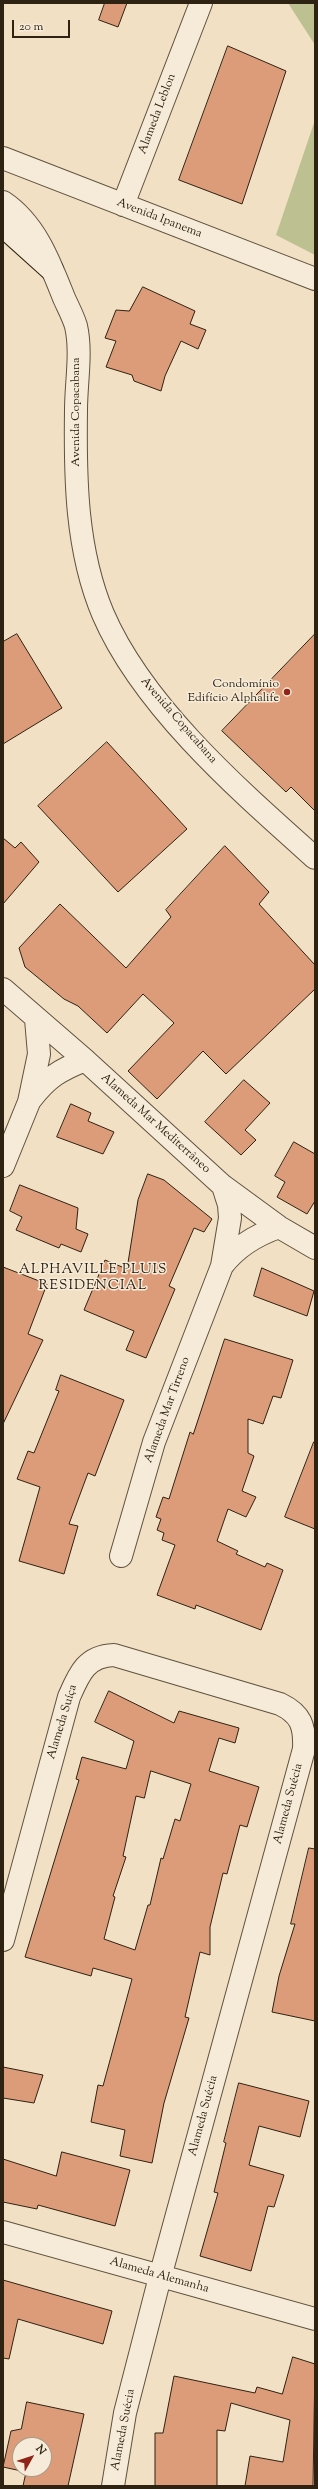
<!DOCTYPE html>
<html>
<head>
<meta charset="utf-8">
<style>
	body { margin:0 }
	#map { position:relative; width:318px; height:2489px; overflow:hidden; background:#f1e0c3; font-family:"Sorts Mill Goudy",serif }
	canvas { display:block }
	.frame { position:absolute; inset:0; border:4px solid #2e2213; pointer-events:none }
	.north { position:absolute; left:12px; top:2437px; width:40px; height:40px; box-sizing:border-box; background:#f6ebd8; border:1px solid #a69b89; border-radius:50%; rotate:51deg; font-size:11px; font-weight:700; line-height:16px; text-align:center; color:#2e2213 }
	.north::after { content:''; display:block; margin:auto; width:14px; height:18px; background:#8f2418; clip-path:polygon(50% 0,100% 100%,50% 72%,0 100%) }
	.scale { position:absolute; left:12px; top:20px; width:58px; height:18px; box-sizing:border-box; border:2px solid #2e2213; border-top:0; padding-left:5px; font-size:12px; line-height:14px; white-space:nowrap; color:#2e2213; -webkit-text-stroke:3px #f6ebd8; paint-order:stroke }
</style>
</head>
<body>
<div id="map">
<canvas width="318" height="2489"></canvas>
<div class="frame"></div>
<div class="north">N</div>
<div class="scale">20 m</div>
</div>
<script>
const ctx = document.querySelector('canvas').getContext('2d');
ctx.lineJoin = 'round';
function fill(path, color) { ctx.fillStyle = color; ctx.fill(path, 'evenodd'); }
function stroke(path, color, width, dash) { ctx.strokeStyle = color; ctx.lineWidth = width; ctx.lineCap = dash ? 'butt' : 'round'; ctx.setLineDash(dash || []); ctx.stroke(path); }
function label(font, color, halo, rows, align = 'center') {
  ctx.font = font + ' "Sorts Mill Goudy",serif'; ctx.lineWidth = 3; ctx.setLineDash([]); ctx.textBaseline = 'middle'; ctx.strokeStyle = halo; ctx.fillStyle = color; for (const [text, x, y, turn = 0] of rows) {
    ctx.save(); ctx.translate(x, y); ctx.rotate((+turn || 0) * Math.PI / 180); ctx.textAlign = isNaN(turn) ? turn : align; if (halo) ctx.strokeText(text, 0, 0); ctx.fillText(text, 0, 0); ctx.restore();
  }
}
fill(new Path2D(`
	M288 3H315V45Z
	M315 120V255L276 235Z`), '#bdc192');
const building = new Path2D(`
	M105 3H127L118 27 99 20Z
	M228 46 286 71 242 204 179 180Z
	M143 287 195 311 190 324 206 330 198 349 181 341 165 376 161 391 134 381 132 375 106 367 116 341 105 338 116 310 129 311Z
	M17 634 62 708 3 744V642Z
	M315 634V811L291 787 286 792 222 731Z
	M107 742 187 829 118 892 38 806Z
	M3 838 15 848 21 842 39 862 3 904Z
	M225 846 269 892 259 904 315 965V989L226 1074 203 1051 157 1099 128 1071 174 1023 143 994 107 1033 78 1006 64 999 25 967 19 948 60 904 126 968 171 917 166 910Z
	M244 1080 270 1103 245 1130 256 1140 241 1155 205 1122Z
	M71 1104 91 1113 88 1121 114 1132 103 1154 57 1137Z
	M294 1142 315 1154V1201L307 1214 277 1197 285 1182 275 1176Z
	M148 1174 164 1180 212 1219 204 1232 194 1228 169 1286 175 1289 146 1358 126 1350 134 1331 84 1310 105 1260 127 1269 138 1200Z
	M20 1185 78 1208 76 1229 88 1234 81 1252 61 1244 59 1248 16 1230 22 1217 10 1211Z
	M3 1267 47 1284 28 1334 43 1340 3 1424Z
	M262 1268 314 1291 307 1316 254 1296Z
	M225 1339 293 1360 281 1398 273 1396 263 1424 248 1419V1453L254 1456 242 1491 256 1497 246 1517 228 1509 217 1541 238 1551 236 1554 265 1567 267 1563 283 1570 261 1630 196 1605 195 1609 157 1595 175 1545 162 1540 164 1533 157 1530 161 1519 156 1517 163 1497 169 1499 190 1432 193 1434Z
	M61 1375 124 1400 95 1476 88 1473 69 1524 78 1526 64 1574 19 1561 40 1487 17 1479 28 1451 34 1453 59 1391 56 1390Z
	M314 1442H315V1529L285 1517Z
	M109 1691 174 1723 179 1711 239 1728 235 1743 219 1738 209 1771 259 1787 247 1827 240 1825 227 1874 223 1873 210 1927V1955L200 1952 185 2017 189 2018 164 2103 152 2163 120 2156 125 2130 91 2122 98 2085 103 2086 132 1979 93 1968 91 1976 25 1957 79 1780 76 1779 82 1757 126 1769 134 1741 95 1722ZM151 1771 191 1784 180 1821 175 1819 163 1859 161 1858 150 1905H148L135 1950 104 1939 115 1897 113 1896 126 1857 123 1856 136 1796 144 1798Z
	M309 1848 315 1849V2021L272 2012 279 1976 295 1924H291Z
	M3 2067 43 2075 34 2103 3 2098Z
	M239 2083 309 2101 300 2137 259 2126 249 2165 284 2175 274 2207 268 2206 251 2271 200 2256 218 2193 214 2192 226 2143 224 2142Z
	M62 2152 130 2170 115 2226 38 2205 37 2209 3 2202V2159L56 2176Z
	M3 2280 112 2311 103 2344 18 2319 9 2359 3 2358Z
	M293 2357 315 2364 313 2486H245L250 2456 283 2462 290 2420 231 2403 225 2431 217 2430V2486H155V2433H163L174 2376 255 2393 257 2387 282 2394Z
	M27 2402 84 2414 68 2486H23L26 2472 3 2467 11 2431 21 2429ZM20 2445H44V2469H20Z`);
fill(building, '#dc9b79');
stroke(building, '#2e2213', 1);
const street = new Path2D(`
	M3 158 315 279
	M3 202C36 224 50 263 64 298 68 307 73 316 76 326 82 352 76 383 76 410 75 478 76 550 103 614 143 707 240 791 315 858
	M123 205 201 3
	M3 989 85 1060 223 1186 279 1227 315 1248
	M31 1099C48 1077 60 1070 85 1060
	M3 1166 29 1102 39 1054 36 1019
	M222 1266C237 1246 256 1235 279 1227
	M121 1556 154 1442 222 1266 230 1218 229 1205 223 1186
	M3 1940 69 1697C79 1674 86 1656 114 1655L280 1704C301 1714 305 1726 304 1749L160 2277 125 2413 113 2486
	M3 2232 315 2319`);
const secondary = new Path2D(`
	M3 226 52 270`);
stroke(street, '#5f523f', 24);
stroke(secondary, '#2e2213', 24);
stroke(street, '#f6ebd8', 22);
stroke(secondary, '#f6ebd8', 22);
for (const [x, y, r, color] of [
	[287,692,4,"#8f2418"]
]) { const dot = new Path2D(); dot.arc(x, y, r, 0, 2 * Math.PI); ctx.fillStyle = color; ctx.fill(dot); stroke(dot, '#f6ebd8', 1.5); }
label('12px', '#2e2213', '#f6ebd8', [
	["Alameda Leblon",158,114,-69],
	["Avenida Ipanema",159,219,21],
	["Avenida Copacabana",77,412,-90],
	["Avenida Copacabana",178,721,49],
	["Alameda Mar Mediterrâneo",155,1124,42],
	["Alameda Mar Tirreno",168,1410,-70],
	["Alameda Suíça",63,1722,-73],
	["Alameda Suécia",289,1804,-75],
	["Alameda Suécia",204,2116,-75],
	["Alameda Alemanha",159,2276,16],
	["Alameda Suécia",124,2430,-79]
]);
label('12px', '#2e2213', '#f6ebd8', [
	["Condomínio",279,685],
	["Edifício Alphalife",279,699]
], 'right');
ctx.letterSpacing = '1px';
label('14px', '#2e2213', '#f6ebd8', [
	["ALPHAVILLE PLUIS",93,1271],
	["RESIDENCIAL",93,1287]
]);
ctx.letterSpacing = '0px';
</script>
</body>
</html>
